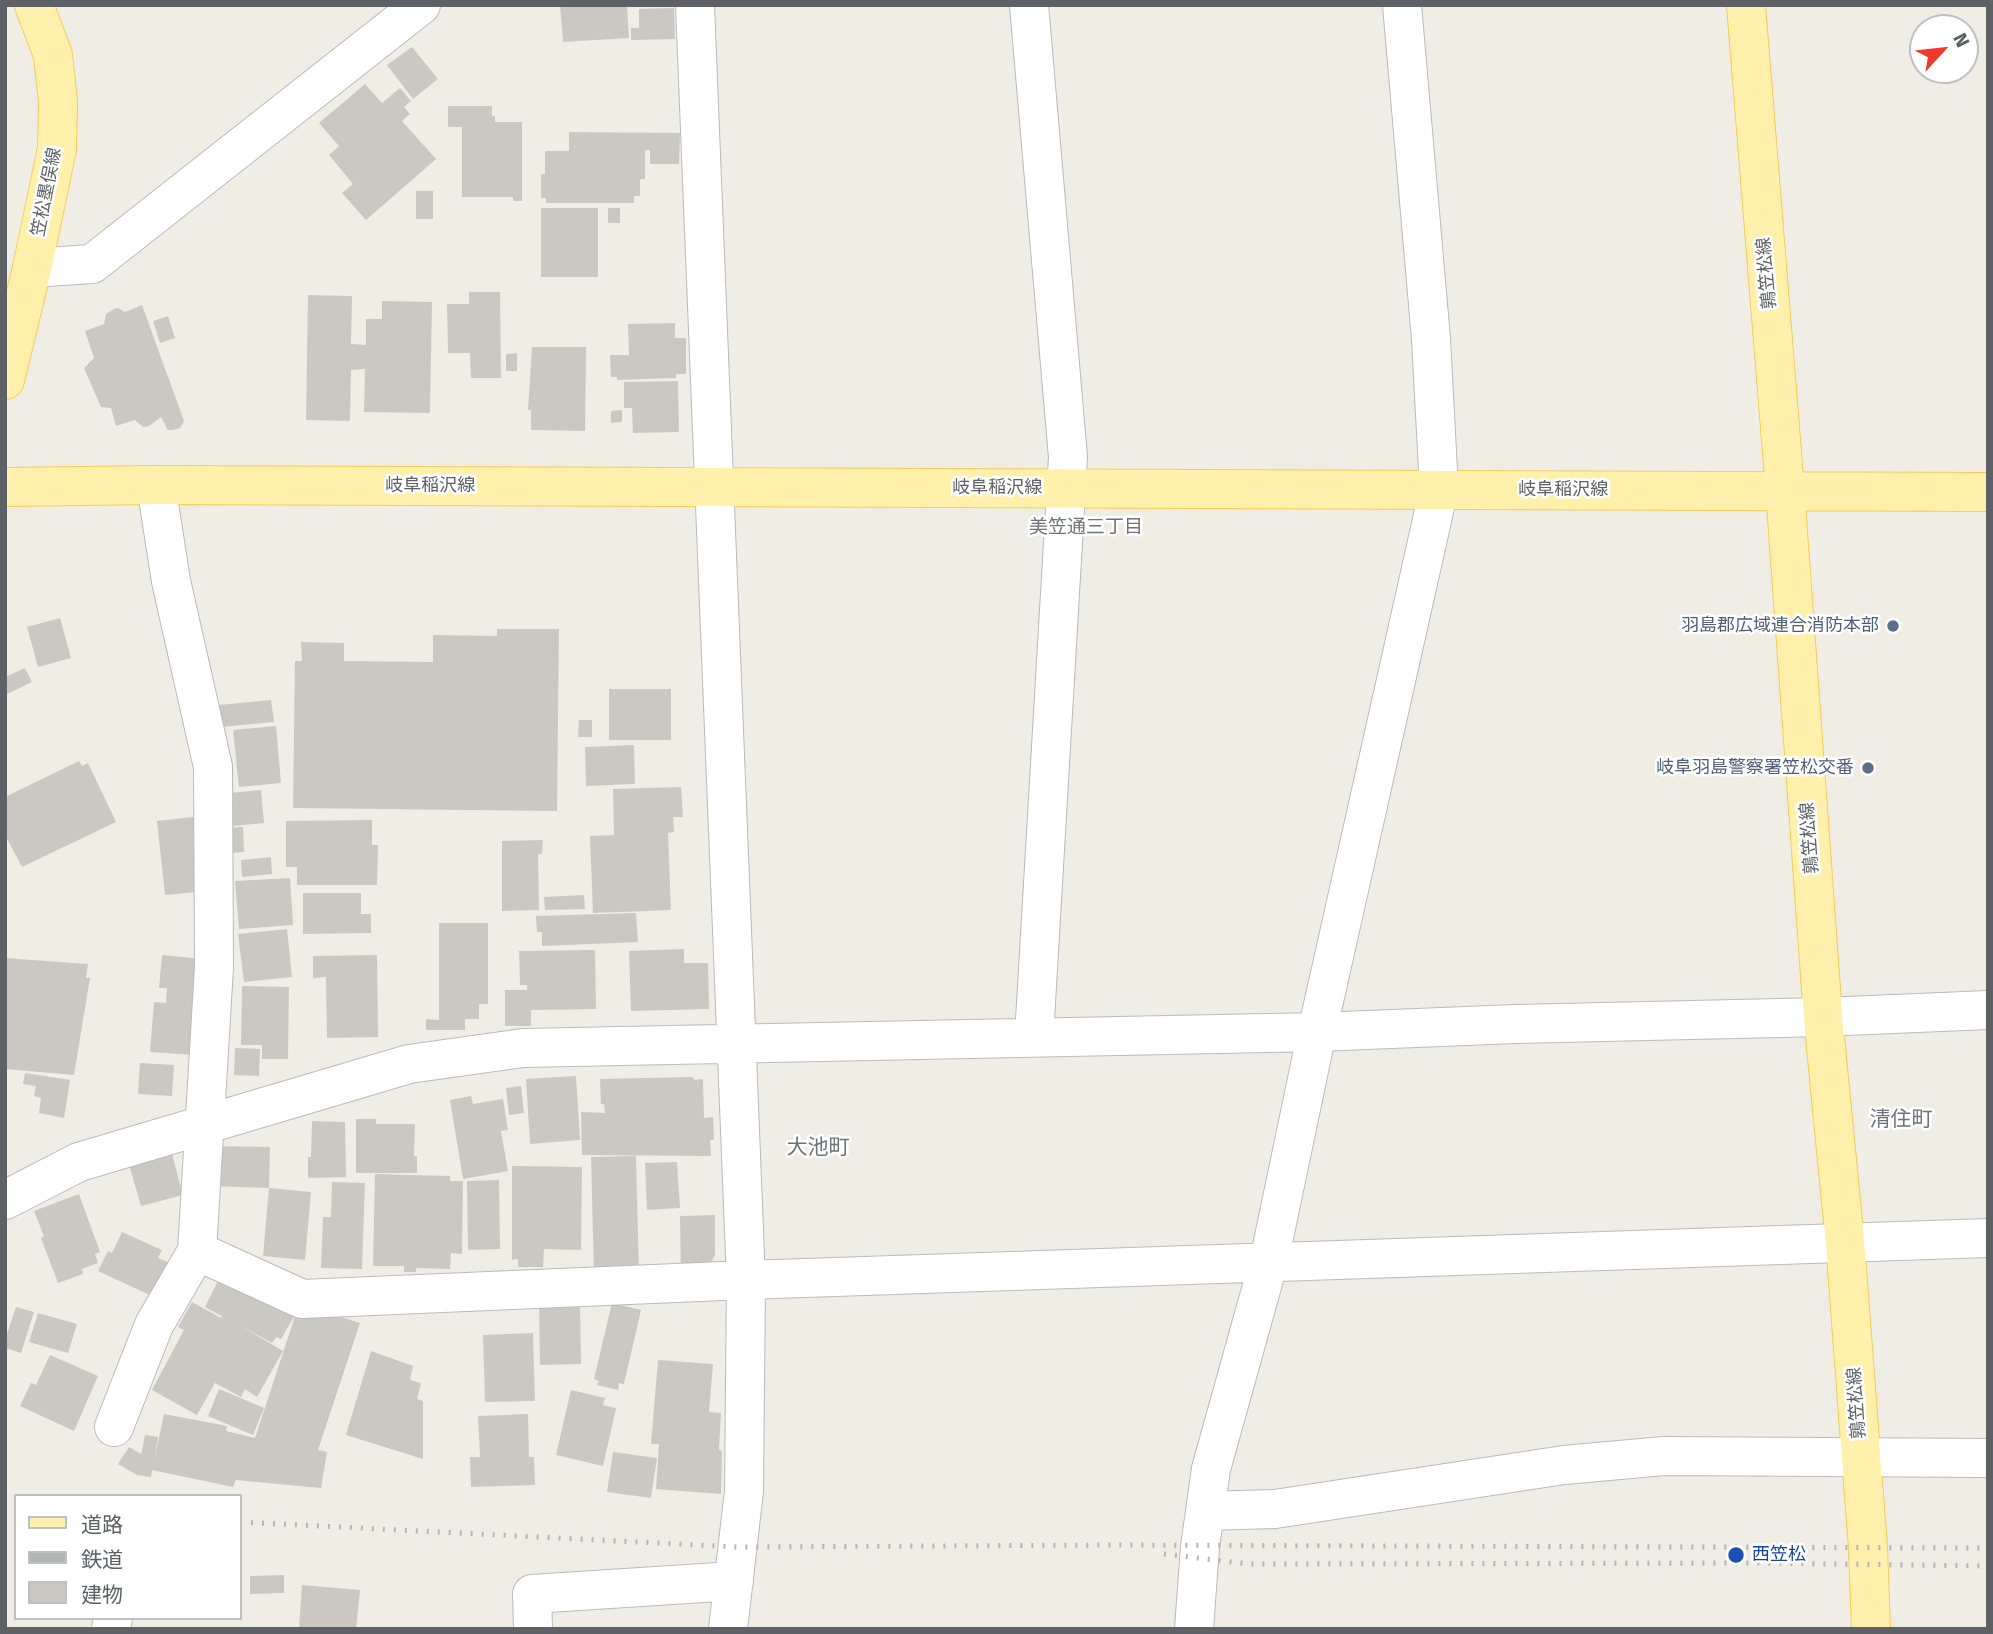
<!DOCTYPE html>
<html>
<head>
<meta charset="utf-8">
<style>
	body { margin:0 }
	#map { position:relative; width:1993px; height:1634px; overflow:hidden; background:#f0ede5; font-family:"Fira Sans","Noto Sans JP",sans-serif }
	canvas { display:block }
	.frame { position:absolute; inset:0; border:7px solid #5d6166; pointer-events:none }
	.legend { position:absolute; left:14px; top:1494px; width:228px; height:126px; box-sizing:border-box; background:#fff; border:2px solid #bec0c2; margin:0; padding:9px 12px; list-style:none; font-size:21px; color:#5d6166 }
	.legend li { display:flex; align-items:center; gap:14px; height:35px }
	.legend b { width:35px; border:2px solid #bec0c2 }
	.north { position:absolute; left:1909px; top:14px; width:70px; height:70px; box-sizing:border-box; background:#fff; border:2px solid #bec0c2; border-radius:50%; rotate:63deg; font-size:19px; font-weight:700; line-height:28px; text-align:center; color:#5d6166 }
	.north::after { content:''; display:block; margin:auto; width:24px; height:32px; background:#f1382a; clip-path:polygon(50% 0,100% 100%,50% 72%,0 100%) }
</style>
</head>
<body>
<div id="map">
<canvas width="1993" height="1634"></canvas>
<div class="frame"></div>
<ul class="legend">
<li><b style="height:9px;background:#fff1ab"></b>道路</li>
<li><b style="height:9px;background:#b4b5b6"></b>鉄道</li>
<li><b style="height:19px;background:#cbc8c2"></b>建物</li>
</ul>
<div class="north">N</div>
</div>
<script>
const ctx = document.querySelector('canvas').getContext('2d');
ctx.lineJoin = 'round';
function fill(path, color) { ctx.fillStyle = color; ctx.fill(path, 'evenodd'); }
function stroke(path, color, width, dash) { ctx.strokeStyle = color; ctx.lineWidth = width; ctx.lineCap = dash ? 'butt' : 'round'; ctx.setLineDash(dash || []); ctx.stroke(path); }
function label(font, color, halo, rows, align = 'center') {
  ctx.font = font + ' "Fira Sans","Noto Sans JP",sans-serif'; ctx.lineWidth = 5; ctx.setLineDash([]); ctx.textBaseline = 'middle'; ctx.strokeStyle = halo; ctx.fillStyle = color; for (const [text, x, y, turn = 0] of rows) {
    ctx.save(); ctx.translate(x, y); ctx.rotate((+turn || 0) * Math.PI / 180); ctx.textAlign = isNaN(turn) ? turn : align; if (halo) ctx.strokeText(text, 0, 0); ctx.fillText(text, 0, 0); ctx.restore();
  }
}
fill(new Path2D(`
	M560 5H627L629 38 563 42Z
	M674 8 675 39 631 40V28H639V9Z
	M412 47 438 79 413 99 387 65Z
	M365 84 382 103 400 88 411 101 404 107 410 114 402 121 436 159 366 220 342 193 353 184 329 155 339 146 319 123Z
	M448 106H492V116H495V122H522V201H513V197H462V127H448Z
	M569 132 680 133 679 164H650V150H645V179H640V196H634V203H546V198H541V174H545V151H569Z
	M416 191H433V219H416Z
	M541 208H598V277H541Z
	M608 208H620V223H608Z
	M469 292H500L501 378H471L470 353H448L447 304H469Z
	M308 295 352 296 351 344 366 345V319H382V301L432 302 430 413 364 412 365 369 351 370 350 421 306 420Z
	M142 305 184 421 180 428 173 430H168L161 417 149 426 143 427 135 420 116 426 111 408 101 407 84 368 94 358 85 331 104 324 106 314 114 309 118 308 125 312Z
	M168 316 175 338 160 343 153 321Z
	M675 323V338H686V374H676V378L617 380V377H611L610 355H629L628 324Z
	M532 347H586L585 431 531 430V410H528Z
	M517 353V371H506V354Z
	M678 381 679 432 633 433 632 408H624V382Z
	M622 410V422L611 423V411Z
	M60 618 71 658 38 667 27 627Z
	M497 629H559L557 811 293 808 295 661H302L301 642 344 643V661L433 662V635L497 636Z
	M25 668 32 682 5 695V677Z
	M609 689H671V740H609Z
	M271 700 274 722 221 727 219 705Z
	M579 720H592V737H578Z
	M276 726 281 783 239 787 233 730Z
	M634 745 635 784 586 786 585 747Z
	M79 761 82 766 88 763 116 822 22 867 5 835V797Z
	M681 787 683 817H673L674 832 668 833 671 910 593 913 590 836 614 835 613 789Z
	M261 790 264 823 232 826 229 793Z
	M201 816 209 891 165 895 157 821Z
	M372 820V845H378L377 885H297V867H286V821Z
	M243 827 244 852 228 853 227 828Z
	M543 840 542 854H538L539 910 502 911V841Z
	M271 857 272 874 242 877 241 860Z
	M290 878 293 925 239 929 235 881Z
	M303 893H361V914H371V933L303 934Z
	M584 895 585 909 545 910 544 897Z
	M636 913 638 942 542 946V932H537L536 916Z
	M439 923H488V1004H479V1019H465V1030H426V1019L439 1020Z
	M287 929 292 977 244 982 238 934Z
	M684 949V963H708L709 1009 631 1011 629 951Z
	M595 950 596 1009 531 1010V1026H505V990H527V985H520L519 951Z
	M162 955 203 959 194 1055 150 1052 154 1002 166 1003 167 988H159Z
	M377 955 378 1037 327 1038 326 977 313 978V956Z
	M5 958 88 964 86 978H90L74 1075 5 1069Z
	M242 986 289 987 288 1059H262V1045H241Z
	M235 1048 260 1049 259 1076 234 1075Z
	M140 1063 174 1065 172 1096 138 1094Z
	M25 1073 70 1080 64 1118 39 1113 41 1098 34 1096 36 1086 23 1084Z
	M576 1076 580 1140 530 1144 526 1079Z
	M693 1077 694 1080 703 1079 704 1118 713 1117 714 1140H710L711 1156 582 1155 581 1112 605 1113 604 1104H601L600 1079Z
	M521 1086 524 1113 509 1115 506 1088Z
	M471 1096 473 1104 503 1099 508 1130 501 1131 508 1171 463 1179 450 1100Z
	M356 1119H376V1124H415L414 1156H417V1173H356Z
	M312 1121 345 1122 346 1177 308 1178V1157H311Z
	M210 1146 270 1147 269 1188 210 1186Z
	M172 1154 183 1195 141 1206 129 1165Z
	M636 1156 639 1273 594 1274 591 1157Z
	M677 1162 680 1208 647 1210 645 1163Z
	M512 1166 582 1167 581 1250 544 1249 543 1267H518V1259L512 1260Z
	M375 1174 450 1176V1181H463L462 1254 451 1253 450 1269 416 1268V1272H404V1266H373Z
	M499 1180 500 1249 468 1250 467 1181Z
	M332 1182 365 1183 362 1269 321 1268 323 1217H331Z
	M269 1188 311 1192 305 1260 263 1256Z
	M79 1194 100 1252 95 1254 98 1263 82 1269 83 1274 58 1283 41 1238 44 1236 34 1211Z
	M715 1215V1255L706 1273 681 1274 680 1216Z
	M122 1232 162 1250 158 1258 170 1263 154 1297 98 1271 108 1251 112 1253Z
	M220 1277 296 1313 281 1339 276 1337 272 1343 239 1325 283 1351 257 1397 245 1389 241 1397 215 1383 197 1415 152 1390 184 1330 178 1327 192 1302 221 1318 222 1316 205 1307Z
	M612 1303 641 1310 624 1384 619 1383 618 1390 597 1385 599 1381 594 1379Z
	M299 1304 360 1323 318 1450 327 1452 321 1488 236 1480 233 1487 152 1470 151 1477 137 1475 118 1464 129 1447 141 1454 145 1435 158 1437 154 1461 164 1414 227 1426 226 1431 255 1438Z
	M580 1304 581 1364 540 1365 539 1305Z
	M16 1307 34 1312 21 1353 5 1348V1340Z
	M38 1313 77 1324 68 1353 29 1342Z
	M533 1333 535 1401 485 1402 483 1335Z
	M371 1351 413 1366 410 1380 421 1383 417 1399 423 1401V1459L346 1435Z
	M50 1355 98 1376 74 1431 20 1406 31 1383 36 1385Z
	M658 1360 713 1364 709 1412 721 1413 719 1449 722 1452 721 1494 656 1489 659 1444H651Z
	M219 1389 264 1408 253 1435 208 1416Z
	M571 1390 605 1398 603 1405 616 1408 603 1466 556 1455Z
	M528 1414 529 1457H534L535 1485 471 1487 470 1457H480L478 1416Z
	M613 1452 657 1458 651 1498 607 1492Z
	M284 1575V1593L250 1594V1576Z
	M302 1585 360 1590 356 1629H299Z`), '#cbc8c2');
const minor = new Path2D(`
	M695 5 746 1280 744 1491 728 1629
	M1029 5 1068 457 1034 1037
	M32 268 92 264 421 5
	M5 1200 79 1162 409 1064 523 1048 1317 1032 1516 1024 1823 1017 1988 1010
	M197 1251 302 1299 746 1280 1988 1238
	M114 1427 154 1325 197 1251 214 967 213 767 171 581 156 485
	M1205 1511 1275 1509 1564 1465 1664 1456 1988 1458
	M111 1629 113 1618
	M533 1629 532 1594 734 1581
	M1194 1629 1200 1547 1211 1469 1269 1261 1317 1032 1439 489 1431 339 1402 5`);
const major = new Path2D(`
	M1746 5 1785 490 1823 1017 1845 1242 1868 1548 1871 1629
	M5 380 32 268 57 149 58 102 53 55 34 5
	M5 487 156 485 1988 492`);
stroke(minor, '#b7bbbf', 40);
stroke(major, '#f8ca56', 40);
stroke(minor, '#fff', 38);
stroke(major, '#fff1ab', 38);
stroke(new Path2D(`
	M5 1511H16
	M240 1522 737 1547 1113 1545 1988 1548
	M1164 1554 1248 1564 1755 1563 1988 1566`), '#b4b5b6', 5, [2, 9]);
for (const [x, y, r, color] of [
	[1893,626,7,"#5c6f8a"],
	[1868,768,7,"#5c6f8a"],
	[1736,1555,9,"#1a4fb4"]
]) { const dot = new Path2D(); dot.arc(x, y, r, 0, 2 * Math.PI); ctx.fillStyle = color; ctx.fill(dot); stroke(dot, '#fff', 2.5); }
label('18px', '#5d6166', '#fff', [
	["笠松墨俣線",47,192,-79],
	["鶉笠松線",1767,273,-95],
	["岐阜稲沢線",430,486],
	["岐阜稲沢線",997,488],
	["岐阜稲沢線",1563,490],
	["鶉笠松線",1810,838,-94],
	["鶉笠松線",1857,1403,-94]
]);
label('18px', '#4e5e75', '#fff', [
	["羽島郡広域連合消防本部",1879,626],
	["岐阜羽島警察署笠松交番",1854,768]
], 'right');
label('18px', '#164399', '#fff', [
	["西笠松",1752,1555]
], 'left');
label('19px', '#6e7378', '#fff', [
	["美笠通三丁目",1086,528]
]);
label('21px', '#6e7378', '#fff', [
	["清住町",1901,1120],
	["大池町",818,1148]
]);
</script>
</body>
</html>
